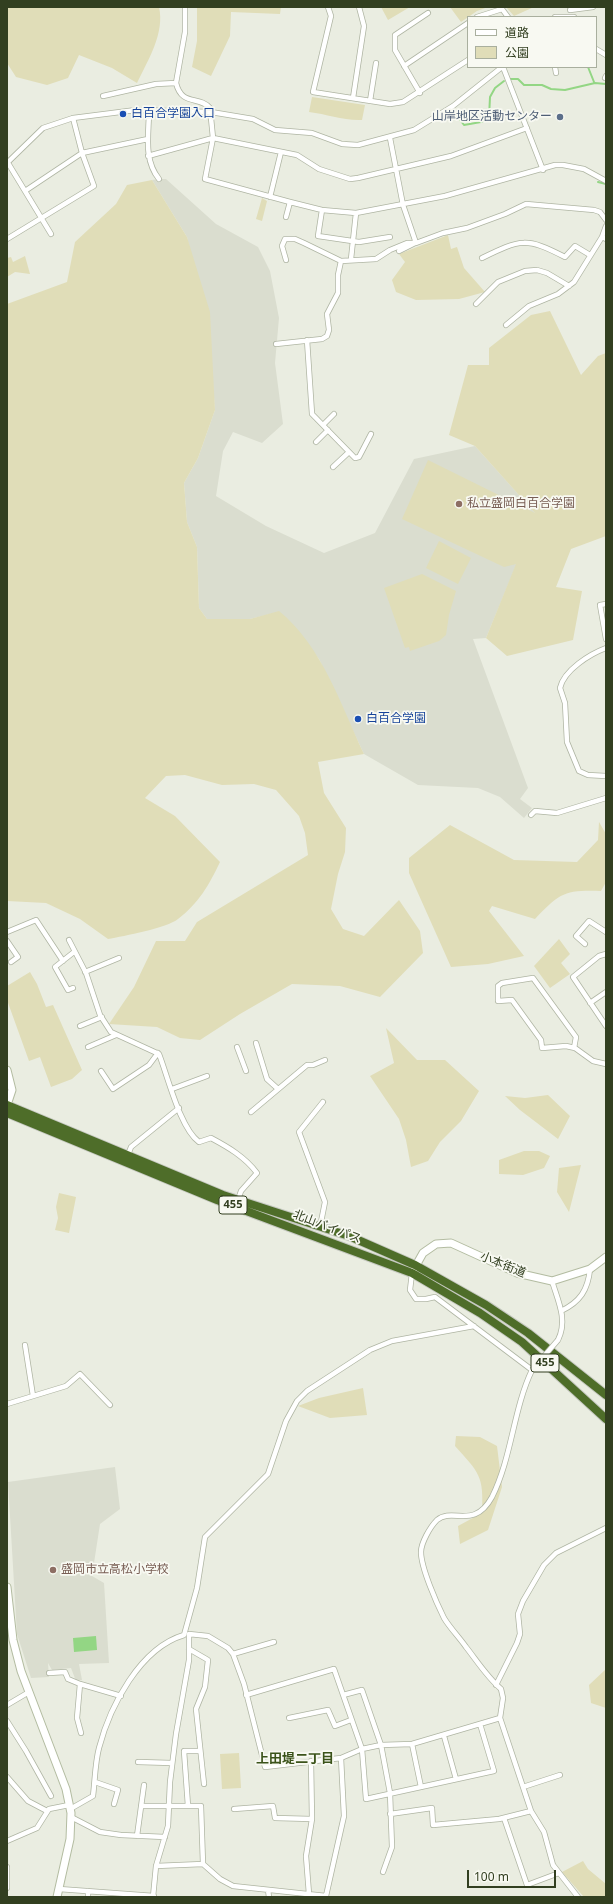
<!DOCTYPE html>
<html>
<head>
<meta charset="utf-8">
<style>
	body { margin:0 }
	#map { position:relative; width:613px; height:1904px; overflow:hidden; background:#eaede1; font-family:"Noto Sans","Noto Sans JP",sans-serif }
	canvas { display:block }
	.frame { position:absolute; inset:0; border:8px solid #323f20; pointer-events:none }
	.legend { position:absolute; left:467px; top:16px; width:130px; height:52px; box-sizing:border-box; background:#f8f9f2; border:1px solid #a9af9e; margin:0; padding:5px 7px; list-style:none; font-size:12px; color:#323f20 }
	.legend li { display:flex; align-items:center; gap:8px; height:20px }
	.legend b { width:20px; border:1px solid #a9af9e }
	.scale { position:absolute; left:467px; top:1870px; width:89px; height:18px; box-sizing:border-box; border:2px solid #323f20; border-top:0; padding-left:5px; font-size:12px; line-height:14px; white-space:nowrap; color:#323f20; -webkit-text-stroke:3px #f8f9f2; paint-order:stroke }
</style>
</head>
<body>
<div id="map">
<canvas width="613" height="1904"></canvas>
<div class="frame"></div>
<ul class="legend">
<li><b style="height:5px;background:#fff"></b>道路</li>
<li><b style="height:11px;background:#e0ddb8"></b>公園</li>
</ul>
<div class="scale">100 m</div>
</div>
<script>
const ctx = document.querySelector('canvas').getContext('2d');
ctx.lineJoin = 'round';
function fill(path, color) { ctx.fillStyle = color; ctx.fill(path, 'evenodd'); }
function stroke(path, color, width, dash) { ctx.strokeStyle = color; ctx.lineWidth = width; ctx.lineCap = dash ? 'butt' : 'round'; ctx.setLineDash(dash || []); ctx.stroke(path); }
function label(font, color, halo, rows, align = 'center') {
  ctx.font = font + ' "Noto Sans","Noto Sans JP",sans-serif'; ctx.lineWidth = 3.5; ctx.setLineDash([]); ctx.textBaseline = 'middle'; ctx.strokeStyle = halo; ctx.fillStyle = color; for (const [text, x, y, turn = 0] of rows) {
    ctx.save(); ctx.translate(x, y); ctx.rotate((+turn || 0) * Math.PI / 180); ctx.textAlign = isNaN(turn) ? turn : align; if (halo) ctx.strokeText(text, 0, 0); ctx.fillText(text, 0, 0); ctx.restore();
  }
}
fill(new Path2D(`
	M159 179H166L216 224 258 247 270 271 279 318 275 363 283 424 262 443 233 432 223 451 216 496 266 526 324 553 375 533 414 459 475 446 537 515 486 638 473 639 528 788 520 799 532 808 524 818 500 797 478 788 418 785 364 754 319 659 279 612 250 619H207L199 608 197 547 187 522 184 483 198 458 215 410 212 372 187 237 152 180Z
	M115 1467 120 1509 100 1524 92 1576 104 1583 109 1663 79 1664 82 1680 76 1681 71 1668 52 1670 48 1663 49 1677 31 1678 17 1634 8 1482Z`), '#daddcf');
fill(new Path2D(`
	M7 7H159C165 33 148 60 137 83L112 68 79 55 68 78 47 85 16 77 7 63Z
	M197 7H281L280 14 231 12 230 36 211 76 192 67 197 41Z
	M381 7H410L388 20Z
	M450 7H488L477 11 461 22Z
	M506 7H534L514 16Z
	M312 97 365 105 362 120C344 121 327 114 309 112Z
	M152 180 187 237 210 312 215 410 198 458 184 483 187 522 197 547 199 608 207 619H250L279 611C322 646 341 705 364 754L318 762 324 793 346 828 345 852 338 874 331 909 343 929 364 936 399 900 420 931 423 953 380 997 340 986 292 984 240 1014 200 1040 180 1038 157 1027 109 1024 134 987 156 941H185L197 922 308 855 305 833 299 816 276 790 254 784 222 785 185 775 166 776 145 798 175 816 220 862C209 885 199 903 178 919 167 928 124 936 108 939L80 919 46 903 7 901V304L67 282 75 242 116 204 127 185Z
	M262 198 267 201 262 221 256 219Z
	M448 235 451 249 457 247 464 268 485 292 459 299 416 300 396 292 392 280 405 262 399 254Z
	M25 256 30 274 15 272 7 277V258L11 257 13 262Z
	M550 311 581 375 598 356 606 353V536L571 549 556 587 582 591 573 640 507 656 486 638 516 564 504 567 402 519 428 460 535 513 475 446 449 435 468 365H489V348L531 315Z
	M439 541 471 558 458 584 426 568Z
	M422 574 456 591 449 615 446 635 439 641 410 651 409 647 405 648 384 588Z
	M599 822 606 834V882L601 891C564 890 560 893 535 919L492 906 489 911 524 956 488 964 451 967 409 873V858L450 825 514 860 577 862 598 840Z
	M559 939 570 954 561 963 570 974 550 988 534 966Z
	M30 972 37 984 46 1007 53 1005 82 1070 72 1079 51 1087 40 1057 29 1061 7 1000V986Z
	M386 1028 417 1060H445L479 1091 461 1121 440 1142 428 1161 411 1167 406 1140 399 1119 370 1076 394 1063Z
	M548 1095 570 1116 558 1139 520 1110 505 1096 525 1098Z
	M524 1151H539L550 1156 544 1168 523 1175 499 1174V1160Z
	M581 1165 569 1212 557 1192 559 1168Z
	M59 1193 76 1197 69 1233 55 1230 58 1218 56 1207Z
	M363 1388 367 1415 330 1418 298 1406 319 1398Z
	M456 1436 480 1437 497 1446 502 1487 488 1530 460 1544 458 1526 482 1513C484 1475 479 1473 455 1446Z
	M606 1669V1708L591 1703 589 1685Z
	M239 1753 241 1788 222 1789 220 1754Z
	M583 1861 588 1869 606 1884V1897H584L562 1872Z`), '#e0ddb8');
fill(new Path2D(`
	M96 1636 97 1650 74 1652 73 1638Z`), '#93d684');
stroke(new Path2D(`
	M588 67 594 82
	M510 79H518L524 85H542L551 89 565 90 595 83 606 84
	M448 116 454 112 464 125 481 122 489 118 490 97 495 88 504 81
	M598 182 606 184`), '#93d684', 2);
const street = new Path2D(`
	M328 7 331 16 313 92 390 104 403 102 468 60
	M570 10 593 7
	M477 17 502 9 508 17
	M555 17H574
	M596 49 606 55
	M404 66 468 23
	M503 67 543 170
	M555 67 556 73
	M605 78 606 76
	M176 83 185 32V7
	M420 93 395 50V35L428 13
	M103 96 156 84 176 83C182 107 199 95 210 108L213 138 205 179 290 202 322 210 356 213 445 196 555 165H563L584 169 606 181
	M353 98 364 26 359 7
	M370 101 376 63
	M149 110C149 134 143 159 159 179
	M390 138 403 205 416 243 443 233 467 228 505 214 526 204 594 210 600 212 606 220
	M148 156 213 138 297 155 319 169 350 179 358 178 451 156 527 128
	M7 163 43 128 73 118 136 110 211 112 253 119 275 130 312 133 342 144 358 145 414 130 453 106 502 67
	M8 163 51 234
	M25 191 82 153 148 139
	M270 197 281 152
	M322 210 318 236 359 242 390 237
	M286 217 290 202
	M606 226 602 237 606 239
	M7 239 94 186 82 153 73 118
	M399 251 415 243
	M482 258C521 239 526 237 565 257L575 246 590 255
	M351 259 356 213
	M286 260 282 246 285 239H295L304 243 341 261 376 259 390 250 407 243H416
	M476 304 498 282 525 271 537 270 547 273 569 286
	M506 325 529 306 558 294 574 282 602 237
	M307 340 312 414 355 458 359 457 371 434
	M276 344 322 339 327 336 329 330 327 314 338 293V275L341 261
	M323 425 334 414
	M316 442 328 430
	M333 467 349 452
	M606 604 600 605 606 639
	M606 648C590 654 564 670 560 688L565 703 567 742 579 771 588 775 606 776
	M531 815 535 811 557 813 606 798
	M7 932 36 920 63 961
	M69 940 86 973 100 1015 111 1032 159 1054C168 1077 180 1128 199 1142L211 1138C228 1147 245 1157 257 1173L241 1191 238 1200
	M7 941 18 957 11 962
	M585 944 576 936 589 921 606 932
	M606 954 599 956 573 977 606 1026
	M85 972 119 958
	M73 988 68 990 55 967 74 952
	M590 1003 606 992
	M80 1026 102 1017
	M256 1043 267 1079 278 1089
	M88 1047 116 1035
	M237 1047 246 1071
	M574 1048 576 1037 533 978 502 983 498 986V1001L512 1000 541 1040 542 1048 566 1046 575 1048 593 1061 606 1064
	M101 1071 113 1089 149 1065 158 1053
	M172 1089 207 1076
	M251 1112 307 1065H313L325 1060
	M128 1155 131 1147 179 1108
	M320 1227 325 1202 299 1132 323 1102
	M412 1273 410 1290 416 1299H426L435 1297 532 1370C513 1410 512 1457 492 1497 474 1530 453 1507 437 1520 430 1527 421 1543 421 1552 421 1568 437 1604 444 1618 450 1628 459 1637 466 1647 477 1661 487 1677 501 1689L503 1698 500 1718 531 1811 544 1832 553 1865 578 1897
	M552 1281C558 1301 568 1320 558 1340
	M561 1311C580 1302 588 1290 590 1269
	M25 1345 33 1396
	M7 1404 66 1386 80 1374 110 1405
	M189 1649 208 1660 205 1687 196 1709 204 1784
	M233 1654 274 1642
	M49 1673 65 1672 68 1679 80 1684 121 1696
	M80 1684 77 1718 81 1733
	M496 1685 517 1643 520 1634 518 1614 523 1601 544 1565 556 1553 606 1528
	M246 1695 334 1669 362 1749 366 1799 494 1771 480 1724
	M343 1695 362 1690 381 1745 390 1793 392 1847 383 1872
	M7 1705 29 1692
	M289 1718 328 1710 335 1726 351 1720
	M7 1721 26 1751 51 1796
	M444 1736 456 1779
	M412 1744 421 1787
	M138 1762 172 1763
	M7 1777 28 1801 47 1811
	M95 1782 118 1790 114 1804
	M523 1787 560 1775
	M141 1806H201L203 1864
	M188 1806 184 1751H199
	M72 1808 93 1796C95 1780 95 1763 99 1748 110 1706 140 1648 184 1635L197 1588 205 1537 268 1474 286 1421 297 1401 307 1391 370 1350 392 1341 474 1326
	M234 1809 273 1806 275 1818 312 1819
	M390 1814 432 1808 433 1825 499 1819 531 1811
	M71 1817 100 1832 121 1835 165 1837
	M504 1818 527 1885 559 1873
	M137 1836 144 1785
	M7 1841 37 1828 49 1809 69 1805
	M156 1866 203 1864 220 1879 233 1886 326 1896 344 1816 341 1758
	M7 1867V1888
	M59 1889 154 1896
	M268 1890 269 1897
	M88 1891V1897
	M309 1894 306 1856 312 1819 311 1761
	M153 1897 156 1866 168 1826 170 1782 176 1734 189 1660V1634L208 1636 228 1648 233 1654 244 1684 265 1767 341 1758 362 1749 381 1745 412 1744 500 1718`);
const secondary = new Path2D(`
	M7 1070 12 1090 7 1105
	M414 1269 423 1253 436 1244 451 1243 517 1273 552 1281 590 1269 606 1257
	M7 1587 13 1640 21 1671 66 1789 71 1813 70 1839 57 1897`);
const highway = new Path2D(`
	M7 1105 223 1195 349 1236 415 1265 486 1305 528 1333 606 1395
	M7 1113 217 1200 412 1273 480 1313 522 1342 606 1419`);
stroke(street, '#afb5a3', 6);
stroke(secondary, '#b3bca1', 9);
stroke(highway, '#c6c9c1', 10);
stroke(street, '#fff', 4.5);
stroke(secondary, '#fff', 7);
stroke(highway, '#4e6d29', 8);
const streetBridge = new Path2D(`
	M532 1370 558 1340`);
stroke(streetBridge, '#afb5a3', 6, []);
stroke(streetBridge, '#fff', 4.5);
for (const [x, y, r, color] of [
	[123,114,4,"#1a4fb4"],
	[560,117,4,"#5c6f8a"],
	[459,504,4,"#8d6e63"],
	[358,719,4,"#1a4fb4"],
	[53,1570,4,"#8d6e63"]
]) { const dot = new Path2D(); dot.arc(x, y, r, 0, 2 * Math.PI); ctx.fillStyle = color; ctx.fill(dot); stroke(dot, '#f8f9f2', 1.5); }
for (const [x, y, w] of [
	[233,1205,28],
	[545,1363,28]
]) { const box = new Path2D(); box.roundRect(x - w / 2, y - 9, w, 18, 3); ctx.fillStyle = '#f8f9f2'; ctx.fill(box); stroke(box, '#323f20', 1); }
label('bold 11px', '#323f20', null, [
	["455",233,1205],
	["455",545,1363]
]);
label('12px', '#164399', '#f8f9f2', [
	["白百合学園入口",131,114],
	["白百合学園",366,719]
], 'left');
label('12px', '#4e5e75', '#f8f9f2', [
	["山岸地区活動センター",552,117]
], 'right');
label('12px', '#785e54', '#f8f9f2', [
	["私立盛岡白百合学園",467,504],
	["盛岡市立高松小学校",61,1570]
], 'left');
label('12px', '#323f20', '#f8f9f2', [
	["北山バイパス",327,1227,21],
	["小本街道",503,1265,22]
]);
label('bold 13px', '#3b531a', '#f8f9f2', [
	["上田堤二丁目",295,1759]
]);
</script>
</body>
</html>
